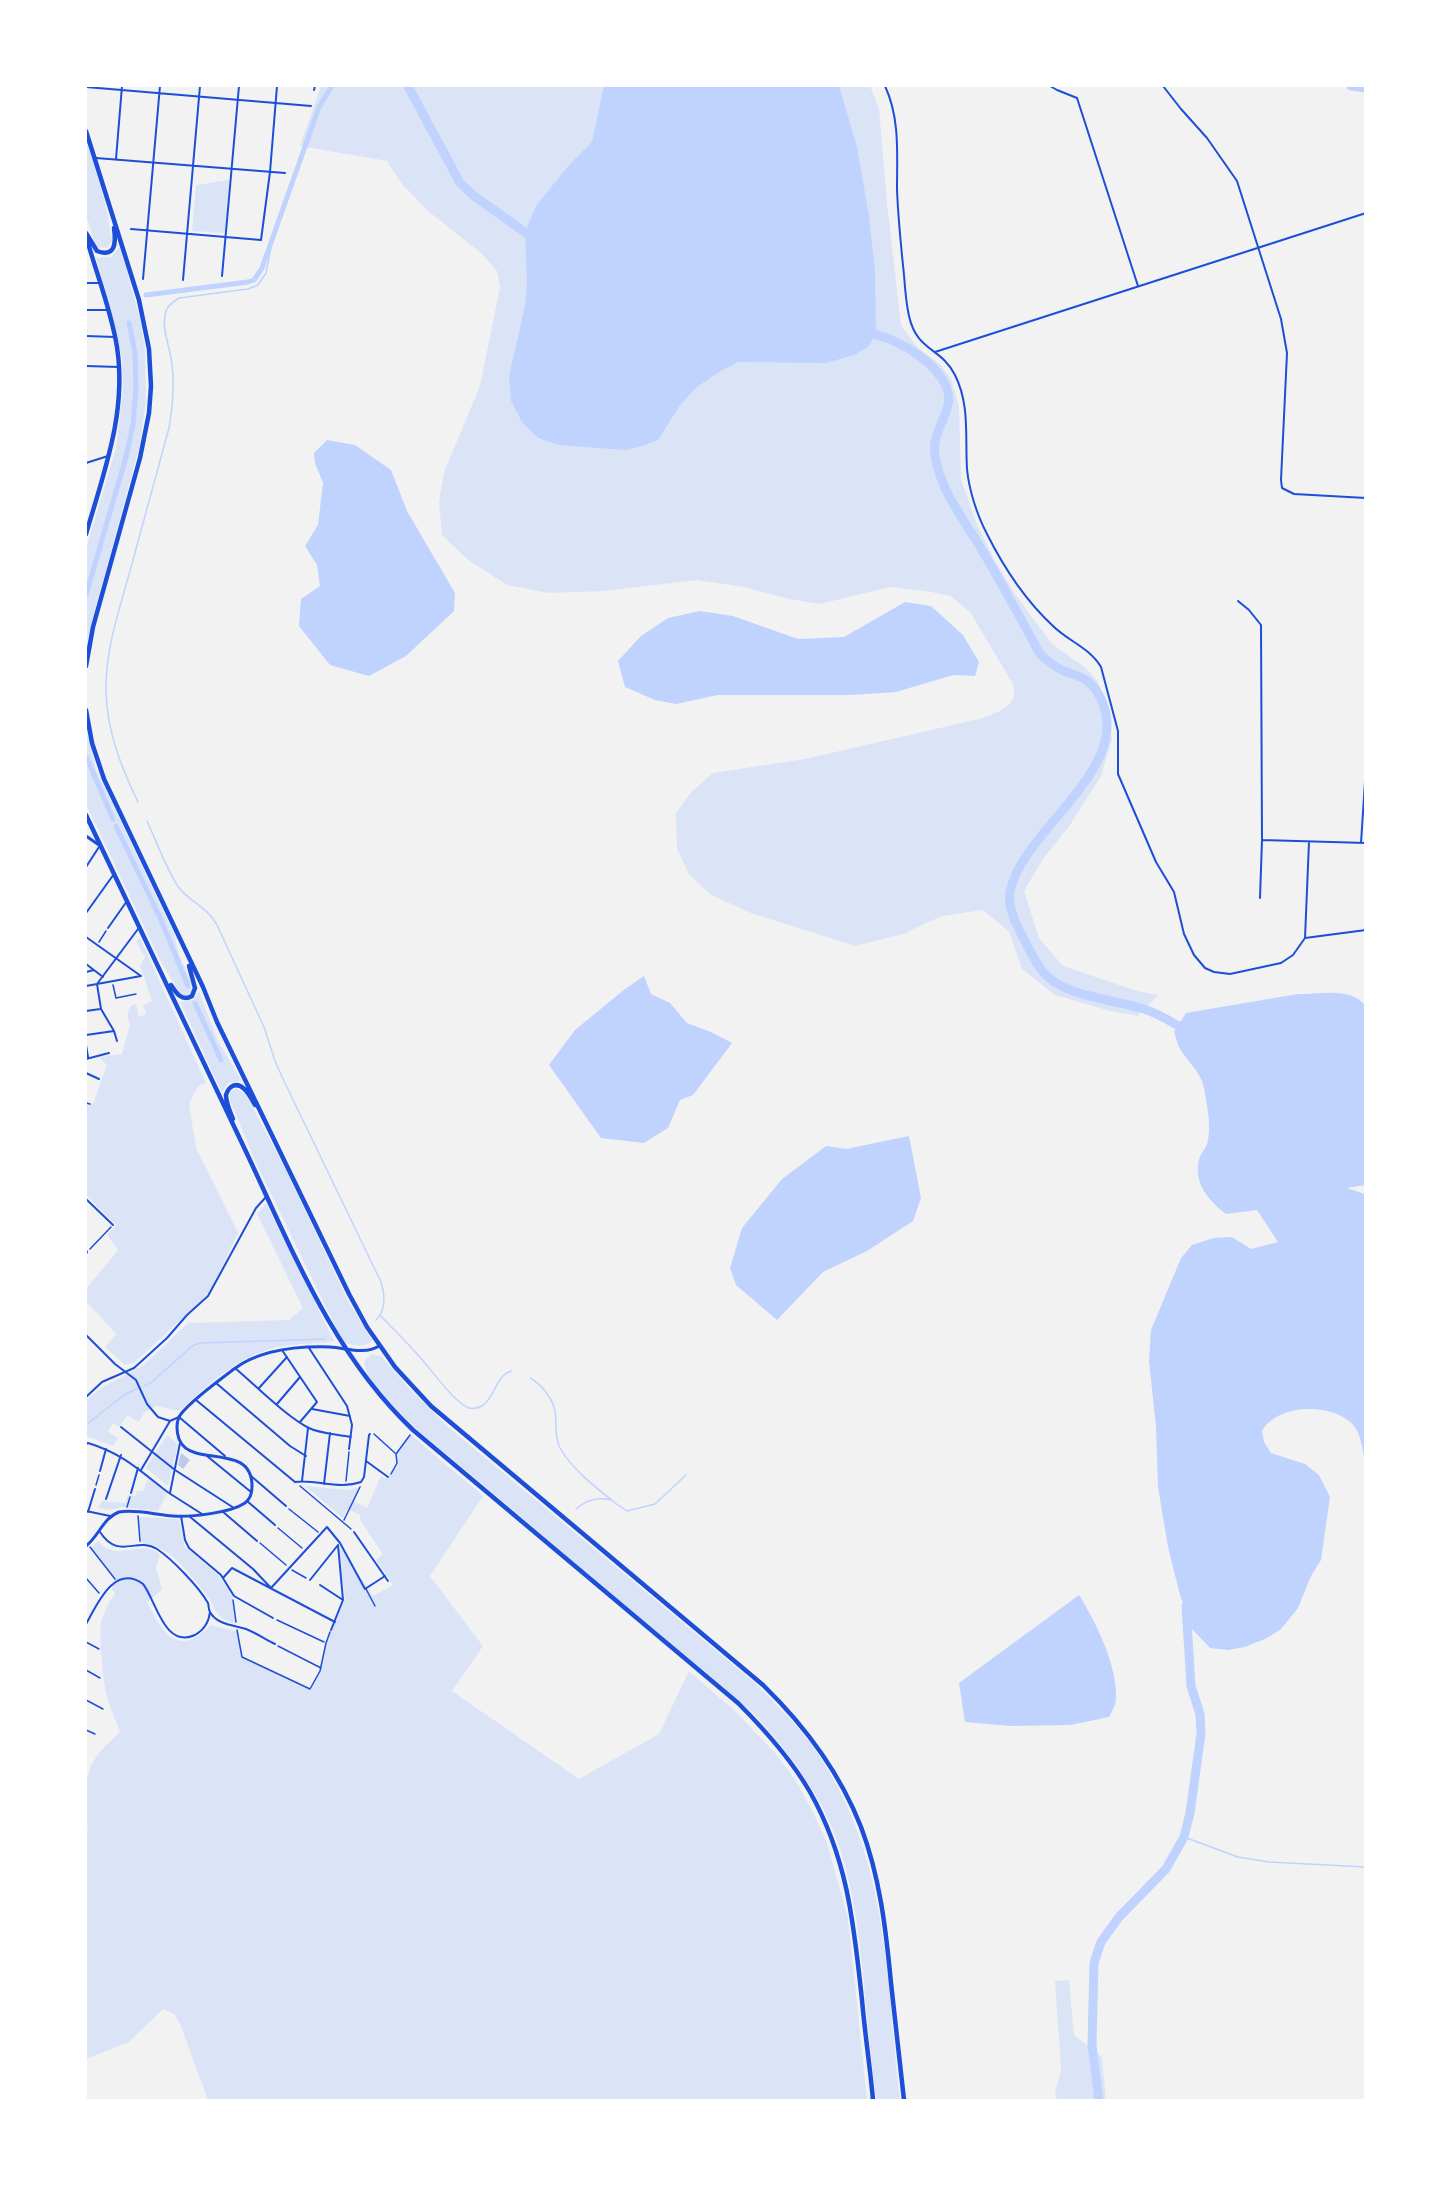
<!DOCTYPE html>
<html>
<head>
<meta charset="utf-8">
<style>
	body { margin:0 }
	#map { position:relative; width:1451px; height:2186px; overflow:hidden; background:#f2f2f2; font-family:"Alegreya Sans",sans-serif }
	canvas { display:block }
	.frame { position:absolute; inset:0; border:87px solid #fff; pointer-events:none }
</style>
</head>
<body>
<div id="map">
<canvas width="1451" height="2186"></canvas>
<div class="frame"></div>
</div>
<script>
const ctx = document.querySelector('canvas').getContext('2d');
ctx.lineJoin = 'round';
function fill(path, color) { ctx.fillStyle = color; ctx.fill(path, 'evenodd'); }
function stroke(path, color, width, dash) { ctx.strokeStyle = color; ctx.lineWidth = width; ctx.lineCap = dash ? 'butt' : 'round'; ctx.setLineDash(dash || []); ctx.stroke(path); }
fill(new Path2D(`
	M321 86H870L879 108 887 203 901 325 917 347 940 364 951 379 959 407 961 479 976 522 994 559 1015 594 1052 644 1086 668 1098 682 1106 707 1112 739 1101 776 1070 825 1043 859 1024 891 1039 938 1063 966 1137 991 1158 995 1138 1016 1110 1011 1055 995 1022 969 1009 932 983 910 942 916 903 934 855 946 751 913 711 895 689 874 677 849 676 813 692 791 713 773 805 759 979 719C996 712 1020 708 1013 684L970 612 951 596 931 592 890 587 820 604 789 599 743 587 697 580 605 591 549 593 507 585 468 560 442 535 439 502 444 472 480 386 500 287 497 271 482 254 428 211 402 184 387 161 300 146Z
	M86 141 105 201 112 241 107 248 98 247 95 244 86 214Z
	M229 180 225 233 192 231 196 185Z
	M120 247 140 319 145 348 146 402 139 448 86 644V549L116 448 123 390 122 359 116 328 96 258 111 257Z
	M86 729 96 769 174 934 179 955 192 984 191 993 185 996 179 992 159 958 86 804Z
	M140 938 206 1083 198 1086 189 1104 196 1148 238 1233 211 1289 202 1300 134 1363 125 1365 105 1347 116 1334 86 1301V1289L118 1250 107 1235 116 1225 86 1195V1101L93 1104 107 1065 99 1057 122 1054 130 1024 127 1016 130 1006 136 1004 139 1017 146 1014 143 1005 152 1001 140 966 145 957 136 941Z
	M199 992 218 1041 242 1081 228 1083 222 1093 180 1002 193 1000Z
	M236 1088 246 1095 284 1166 348 1301 372 1340 371 1343 359 1346 345 1343 336 1328 256 1163 230 1101V1092Z
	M266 1203 334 1341C317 1344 300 1343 284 1346 241 1353 210 1383 179 1411L156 1406 144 1413 139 1422 127 1415 119 1427 113 1423 108 1432 118 1438 113 1446 86 1436V1400L101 1388 144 1365 188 1323 289 1320 303 1308 257 1214Z
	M373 1354 382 1357 406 1385 447 1426 755 1683C775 1703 796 1723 813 1747 889 1854 886 1975 900 2100H876C872 2066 868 2031 865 1996 860 1940 854 1883 833 1830 815 1786 785 1748 753 1713L419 1431C405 1417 361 1380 365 1360Z
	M410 1434 483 1496 430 1576 483 1646 452 1691 579 1779 659 1734 689 1671 736 1712 776 1754 796 1781 813 1812 827 1843 848 1918 867 2100H208L180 2024 174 2014 163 2009 129 2042 86 2059V1841C89 1830 87 1820 86 1809 84 1768 91 1759 120 1732 116 1720 110 1709 107 1697 103 1683 99 1636 101 1623 103 1614 109 1601 115 1594L112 1589 114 1579 91 1548 98 1541C115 1564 143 1537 160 1555L156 1567 162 1590 147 1602C163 1633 178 1659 211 1625L238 1632 242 1657 310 1689 320 1671 326 1643 345 1599 338 1550H342L373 1596 393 1585 376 1560 383 1554 360 1520V1515L347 1509 343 1518 305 1486 348 1490 360 1487 354 1501 367 1508 381 1476 386 1479 397 1463 396 1454Z
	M167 1435 178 1444 168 1486 146 1468Z
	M148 1478 167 1493 158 1511 122 1507 111 1510 98 1508 102 1501 125 1503 128 1495 135 1496 137 1491H143Z
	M138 1517 179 1519 185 1547 218 1575 232 1595 236 1624C214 1618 218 1610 207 1596 192 1576 167 1542 140 1543Z
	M1069 1980 1074 2035 1102 2057 1106 2100H1057L1055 2093 1061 2069 1055 1981Z`), '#dbe4f7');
fill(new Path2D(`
	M604 86H839L857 147 869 216 875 270 876 334 868 347 854 355 826 363 738 362 719 372 697 387 680 405 658 440 642 446 626 450 558 445 538 438 522 422 511 401 509 376 525 306 527 284 525 232 536 206 569 165 592 142Z
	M327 440 355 445 391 470 407 511 455 593 454 611 406 656 369 676 330 665 299 626 301 599 320 586 317 565 305 546 318 525 323 483 315 463 314 453Z
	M905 602 931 606 963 635 979 662 975 676 953 675 896 692 850 695H718L676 704 655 700 625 687 618 661 641 636 668 618 700 611 733 616 798 639 844 637Z
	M644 976 651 994 670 1003 687 1023 711 1032 732 1043 693 1095 680 1100 668 1128 644 1143 601 1138 549 1065 575 1030 625 989Z
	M1298 994C1318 994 1351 987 1365 1005V1185L1347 1188 1365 1194V1462C1363 1452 1361 1434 1354 1426 1335 1402 1277 1403 1262 1431L1264 1442 1271 1453 1305 1464 1319 1475 1330 1497 1321 1560 1311 1576 1298 1608 1281 1629 1267 1638 1245 1647 1228 1650 1210 1648 1192 1629 1180 1595 1168 1547 1158 1487 1156 1427 1149 1361 1151 1330 1181 1258 1192 1245 1214 1238 1232 1237 1251 1249 1278 1242 1257 1210 1226 1214C1209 1201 1193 1183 1199 1160 1200 1154 1205 1150 1207 1144 1212 1127 1207 1105 1204 1088 1200 1071 1189 1063 1180 1049 1177 1044 1176 1037 1174 1032L1186 1013Z
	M909 1136 921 1198 913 1221 867 1251 823 1272 777 1320 736 1285 730 1268 742 1228 782 1179 826 1146 846 1149Z
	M1079 1595C1096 1622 1118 1667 1116 1700 1115 1705 1112 1712 1109 1717L1070 1725 1010 1726 965 1722 959 1683Z`), '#bfd3fe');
stroke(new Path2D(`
	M138 802C121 767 107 731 106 692 105 650 119 611 130 571 143 523 156 476 169 428 173 405 175 381 171 358 169 345 162 329 165 316 166 307 171 303 179 298L248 289 258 285 266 273 274 232
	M147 821C155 838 169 876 180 889 193 904 207 907 217 925L264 1027 275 1061 284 1081 381 1282C385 1295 386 1310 376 1320
	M381 1316C393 1329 406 1341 417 1354 429 1366 454 1403 469 1408 473 1409 478 1408 482 1406 495 1398 496 1374 512 1371
	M530 1378C541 1384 552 1397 555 1411 557 1423 554 1436 560 1448 572 1469 595 1487 614 1502
	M144 1386 152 1382 192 1346 200 1343 325 1339
	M86 1425 124 1395 138 1388
	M615 1503 627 1511 655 1504 686 1475
	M576 1509C586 1500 598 1497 611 1500
	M1184 1837 1238 1857 1269 1862 1366 1867`), '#bfd3fe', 1.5);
stroke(new Path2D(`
	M146 295 248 282 254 280 262 268 319 107 332 86
	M86 595 126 457 133 425 136 388 135 353 129 323
	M86 756 113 819
	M116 826 161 920 188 986
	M195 1003 221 1060`), '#bfd3fe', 5);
stroke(new Path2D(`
	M408 86 460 183 474 196 533 238
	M1351 86 1366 88
	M865 332C893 337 929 356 944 382 957 405 939 420 935 442 934 449 935 458 937 465 944 495 966 523 982 550 1002 584 1021 619 1040 654 1047 660 1053 666 1062 670 1076 676 1087 677 1096 690 1144 764 1022 827 1010 892 1007 908 1017 926 1024 939 1030 951 1038 969 1049 978 1072 997 1115 1000 1144 1009 1159 1014 1174 1023 1188 1032
	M1099 2100 1092 2045 1094 1963 1101 1942 1119 1917 1166 1869 1184 1837 1190 1813 1201 1734 1200 1714 1191 1686 1186 1606`), '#bfd3fe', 9);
fill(new Path2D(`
	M181 1453 190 1460 183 1469 178 1465Z`), '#bdc9ec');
stroke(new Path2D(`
	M99 942 106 931
	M113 985 116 998 136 994
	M86 1103 90 1104
	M90 1249 111 1227
	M374 1434 395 1453
	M391 1474 397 1463 396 1454 410 1435
	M346 1481 349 1452
	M96 1485 99 1475
	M300 1486 351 1529
	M127 1507 130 1497
	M289 1509 318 1532
	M138 1516 140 1541
	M344 1520 360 1487
	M278 1528 302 1548
	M260 1543 286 1565
	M90 1547 115 1579
	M292 1570 306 1578
	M86 1578 99 1593
	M233 1600 236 1622
	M277 1620 324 1642
	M237 1630 242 1657 310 1689 320 1671 326 1643 330 1632
	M86 1642 99 1649
	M278 1646 321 1668
	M86 1670 100 1678
	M86 1700 103 1709
	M86 1730 95 1734`), '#1d4ed8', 1.5);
stroke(new Path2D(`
	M366 1589 375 1606`), '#1d4ed8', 1.5);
stroke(new Path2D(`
	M885 86C900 118 897 154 897 189 898 218 901 246 904 275 905 289 906 303 909 316 917 352 941 347 955 375 970 405 965 436 967 469 969 490 977 515 987 534 1004 568 1025 600 1053 626 1068 641 1090 648 1101 667L1118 731V774L1156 862 1174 892 1184 934 1194 955 1205 968 1214 972 1230 974 1281 963 1293 955 1305 938 1366 930
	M1050 86 1057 90 1077 98 1138 286
	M1163 86 1181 109 1207 138 1237 181 1281 319 1287 353 1281 480 1282 488 1294 494 1366 498
	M86 87 311 106
	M314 90 315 86
	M96 158 285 173
	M116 159 122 86
	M131 229 261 240 270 172 277 86
	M222 276 239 86
	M143 279 160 86
	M183 280 200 86
	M86 283H99
	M86 310H107
	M86 336 115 337
	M935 352 1366 213
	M86 366 119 367
	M86 463 108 456
	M1238 601 1249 610 1261 625 1262 840 1260 898
	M1262 840 1366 843
	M1361 843 1366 766
	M86 867 99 847
	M86 913 114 874
	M108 928 127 901
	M86 937 141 976
	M1305 938 1309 842
	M86 964 103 977
	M86 972 94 970
	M86 986 141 976
	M86 1011 100 1009
	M86 1035 114 1031
	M117 1041 114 1031 101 1009 97 984 138 929
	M86 1045 88 1057
	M86 1059 109 1053
	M86 1073 99 1079
	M86 1199 113 1225
	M86 1250 87 1252 86 1254
	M86 1335 115 1364 136 1380 147 1404 158 1417 170 1421 179 1417 225 1456
	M309 1348 347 1406 352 1425 349 1449
	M282 1350 317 1402 300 1422
	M235 1368C255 1385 287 1417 309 1428 321 1434 337 1434 351 1437
	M216 1383 290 1446 306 1456
	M259 1388 287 1357
	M86 1397 102 1382 134 1368 167 1338 187 1315 208 1296 256 1208 266 1197
	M196 1400 295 1482C317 1479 338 1490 361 1482L364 1477 369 1435 370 1434
	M277 1404 300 1377
	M312 1409 350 1416
	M121 1427 175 1470 234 1508
	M86 1444 88 1443C124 1454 140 1471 169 1493 180 1500 191 1507 202 1514
	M207 1456 251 1492
	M366 1461 388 1477
	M141 1470 170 1421
	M100 1471 106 1449
	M251 1476 286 1506
	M302 1481 308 1428
	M324 1484 330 1433
	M131 1493 138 1468
	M170 1493 180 1443
	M106 1499 121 1455
	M247 1501 275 1525
	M86 1511 110 1516
	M222 1511 257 1541
	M88 1512 95 1489
	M181 1516 185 1540 189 1548 221 1575 234 1596 273 1618
	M189 1516 253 1569 271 1588 327 1527 340 1543 365 1589 385 1576
	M100 1532C119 1561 136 1536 157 1549 172 1559 199 1587 208 1603 209 1605 208 1609 210 1612 217 1625 234 1625 246 1629 256 1633 265 1639 275 1644
	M354 1532 388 1581
	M223 1578 232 1568 335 1622
	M310 1580 338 1545
	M320 1585 343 1600
	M86 1624C97 1605 114 1563 143 1584 156 1600 164 1649 195 1635 204 1630 209 1621 210 1612
	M331 1630 343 1600 338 1545`), '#1d4ed8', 2);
stroke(new Path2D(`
	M86 836 99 845
	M86 1546C99 1536 103 1518 119 1512 136 1509 156 1515 173 1516 192 1517 230 1513 245 1503 250 1499 252 1493 252 1487 253 1453 217 1459 196 1453 189 1451 182 1447 179 1439 177 1433 176 1424 179 1417 186 1404 221 1379 234 1369 261 1349 298 1346 330 1347 346 1348 365 1355 379 1346`), '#1d4ed8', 3);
stroke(new Path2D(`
	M86 131 139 300 149 349 151 386 149 413 140 458 93 627 86 666
	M86 233 97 251C116 258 116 242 114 228
	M86 236C96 273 111 309 117 347 127 412 104 472 86 534
	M86 710 92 743 104 779 203 987 217 1022 349 1294 367 1327 395 1367 431 1406 763 1685C804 1725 840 1773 861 1827 880 1877 886 1930 891 1983 895 2022 900 2061 904 2100
	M86 815C137 923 189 1031 240 1139 289 1241 329 1351 413 1430L738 1703C765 1730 791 1759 810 1792 848 1859 854 1926 862 2000 865 2034 870 2067 873 2100
	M171 985C176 993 182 1002 192 996L195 988 189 966
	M233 1119C230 1112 226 1103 226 1095 227 1092 228 1089 231 1087 242 1079 251 1098 255 1105`), '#1d4ed8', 4.5);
</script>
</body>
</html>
